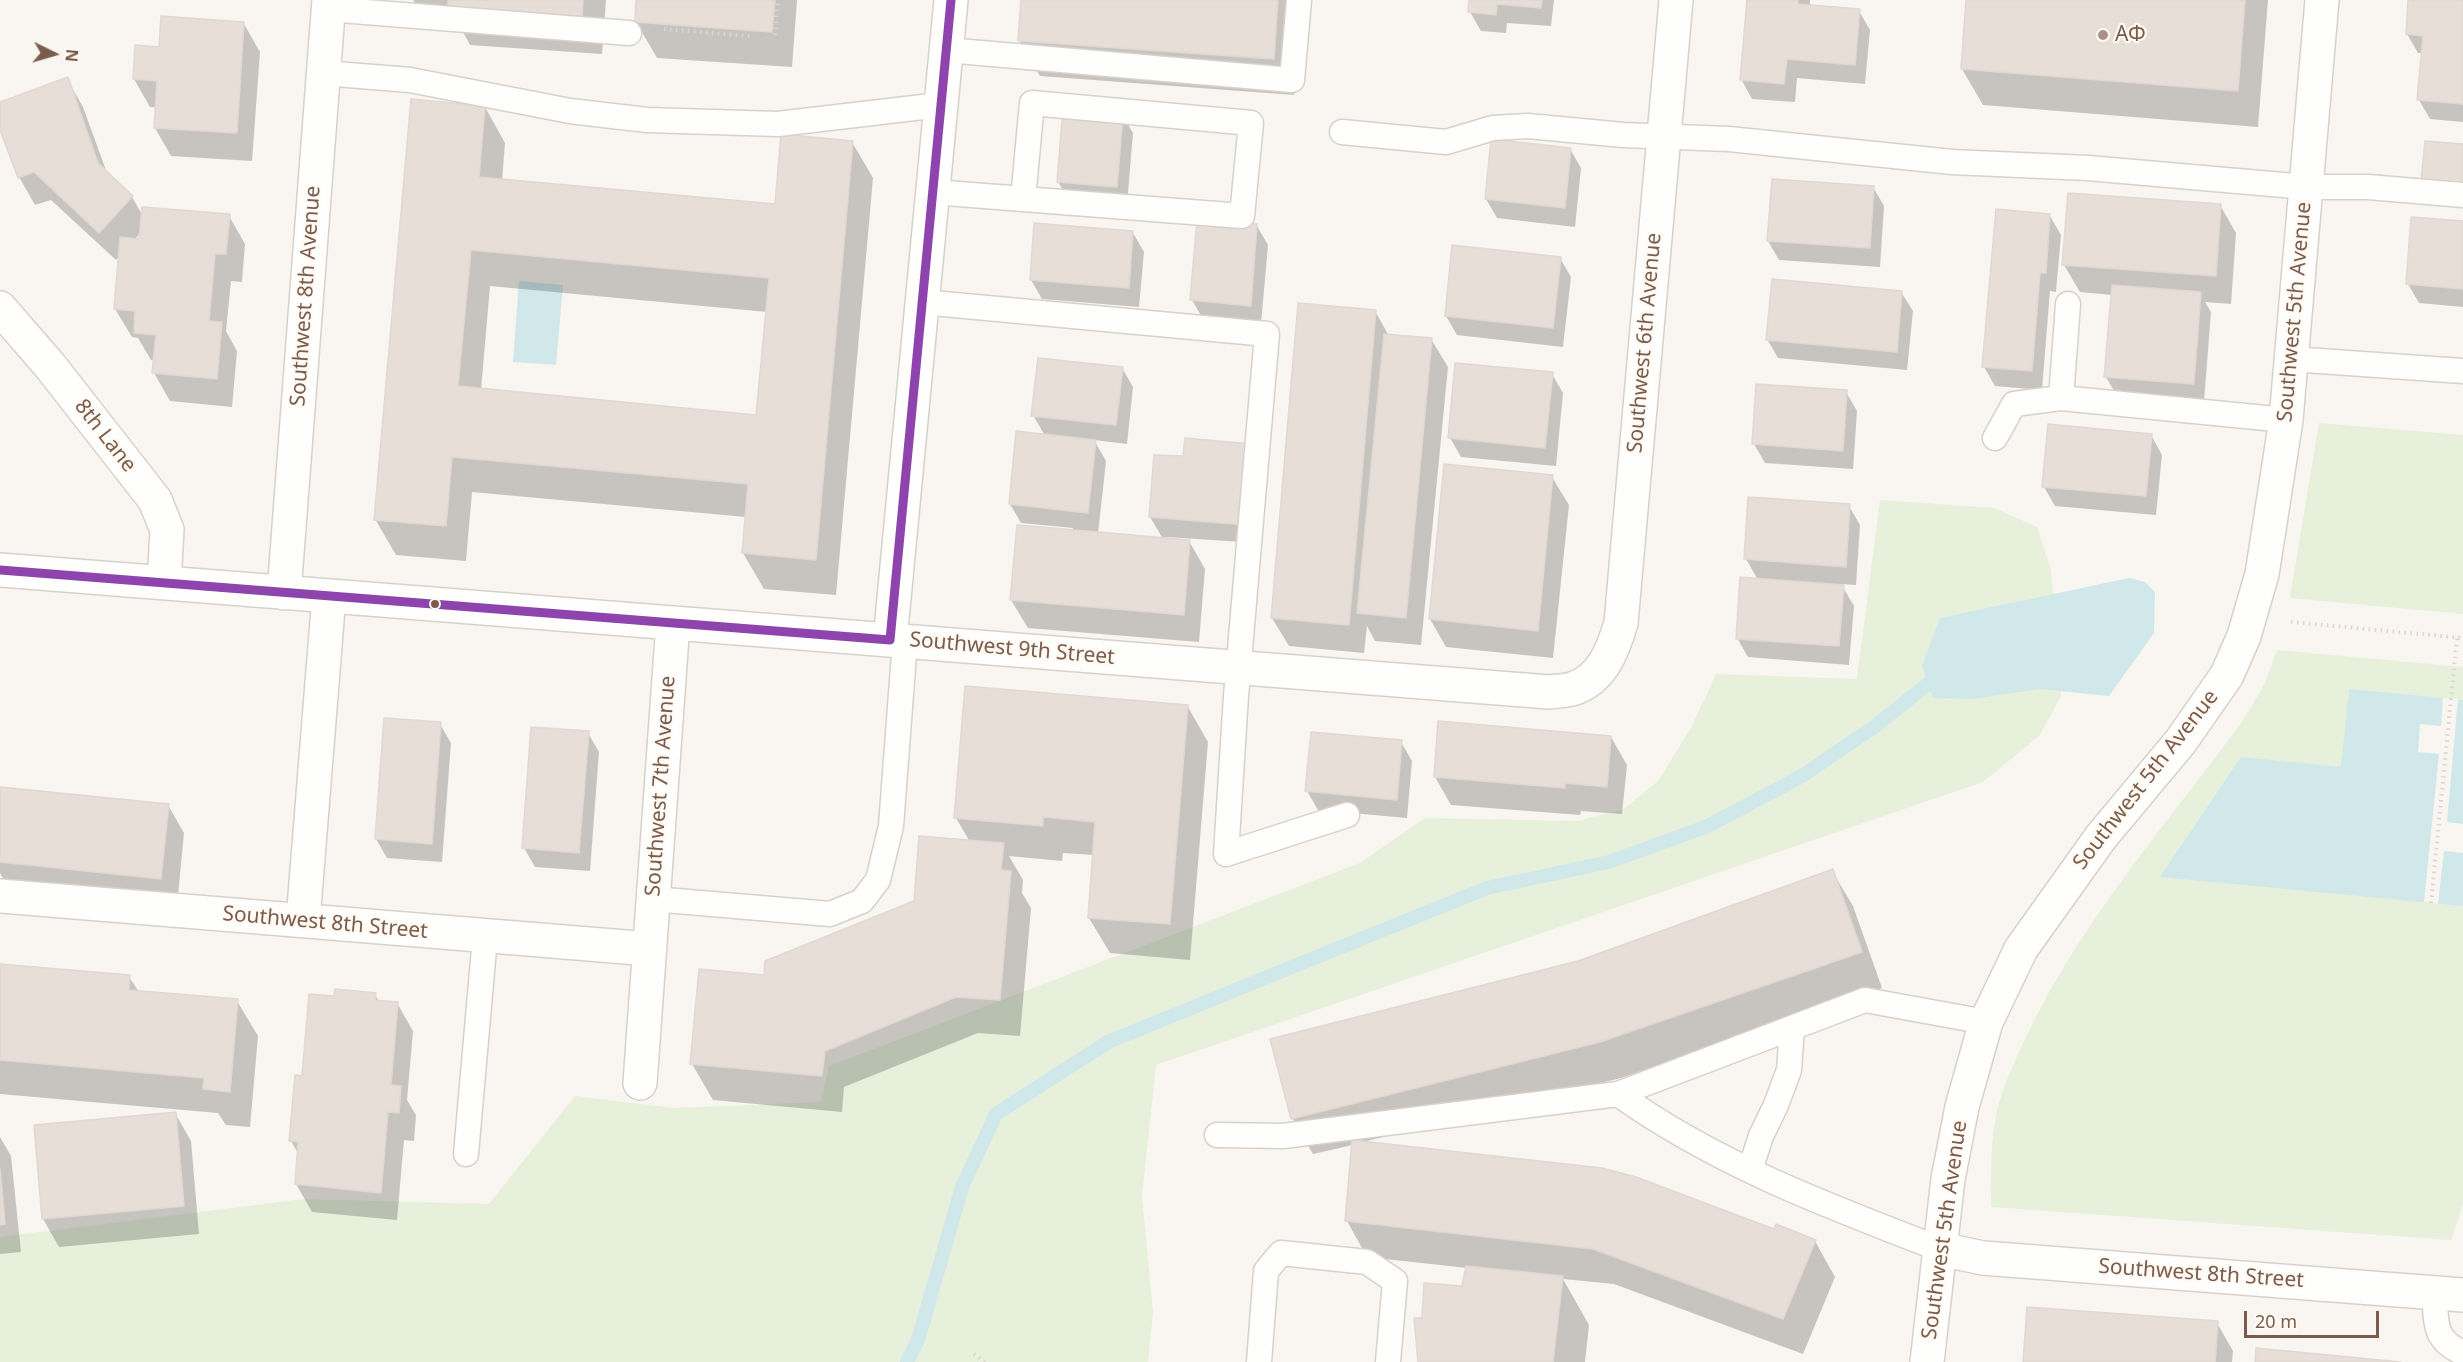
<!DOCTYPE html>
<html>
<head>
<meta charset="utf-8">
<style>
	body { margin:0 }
	#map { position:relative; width:2463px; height:1362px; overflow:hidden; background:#f9f5f0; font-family:"Noto Sans",sans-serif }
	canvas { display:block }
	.north { position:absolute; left:24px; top:24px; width:60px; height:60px; -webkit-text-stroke:4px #fffaf3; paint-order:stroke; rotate:95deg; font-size:16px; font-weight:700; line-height:24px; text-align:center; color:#7a5c4d }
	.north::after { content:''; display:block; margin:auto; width:21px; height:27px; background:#7a5c4d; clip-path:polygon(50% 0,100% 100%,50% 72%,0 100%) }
	.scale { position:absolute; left:2244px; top:1311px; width:135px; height:27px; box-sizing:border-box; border:3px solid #7a5c4d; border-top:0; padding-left:8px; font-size:18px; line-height:21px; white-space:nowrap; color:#7a5c4d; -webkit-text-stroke:4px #fffaf3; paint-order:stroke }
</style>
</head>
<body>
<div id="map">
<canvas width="2463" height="1362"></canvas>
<div class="north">N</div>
<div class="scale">20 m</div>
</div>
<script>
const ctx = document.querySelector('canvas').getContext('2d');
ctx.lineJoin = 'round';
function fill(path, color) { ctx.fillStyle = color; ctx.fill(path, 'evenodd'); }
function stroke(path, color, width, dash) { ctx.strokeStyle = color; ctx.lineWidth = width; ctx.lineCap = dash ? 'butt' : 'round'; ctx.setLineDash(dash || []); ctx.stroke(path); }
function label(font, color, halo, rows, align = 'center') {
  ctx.font = font + ' "Noto Sans",sans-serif'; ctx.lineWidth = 4.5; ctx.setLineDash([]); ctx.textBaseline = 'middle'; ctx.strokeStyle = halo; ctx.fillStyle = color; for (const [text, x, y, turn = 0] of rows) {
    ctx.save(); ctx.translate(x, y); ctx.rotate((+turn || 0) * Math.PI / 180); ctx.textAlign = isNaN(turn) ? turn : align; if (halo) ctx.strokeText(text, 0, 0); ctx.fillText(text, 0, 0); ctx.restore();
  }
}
fill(new Path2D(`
	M2319 423 2463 435V614L2290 598Z
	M1880 500 1994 508 2037 527 2051 570 2061 696 2040 735 1983 782 1156 1065 1142 1196 1153 1312 1148 1362H0V1237L304 1199 489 1204 575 1096 673 1108 821 1102 829 1066 1360 863 1425 818 1578 821 1624 809 1658 781 1691 728 1716 674 1857 679Z
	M2277 650 2463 667V1204L2451 1240 1991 1207C1991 1177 1990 1146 1996 1116 2001 1090 2014 1063 2025 1039 2080 922 2168 823 2244 719L2265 683Z`), '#e7f0db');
fill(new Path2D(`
	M519 281 563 285 556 365 513 362Z
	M2129 578 2145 582 2155 592 2154 633 2109 696 2040 689 1973 699 1933 698 1922 666 1940 618Z
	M2349 689 2463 700V906L2160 877 2241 757 2341 767Z`), '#d0e8ea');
fill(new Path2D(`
	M2443 698 2458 699 2447 822 2463 824V853L2444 851 2438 904 2424 902 2439 754 2418 752 2420 724 2441 726Z`), '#f9f5f0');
fill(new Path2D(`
	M413 0H606L602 54 470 45 463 32 431 30Z
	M638 0H797L792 67 657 58 636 22Z
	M1022 0H1301L1294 95 1040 76 1019 40Z
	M1471 0H1554L1551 26 1507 23 1506 33 1481 31 1470 12Z
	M1748 0H1810V6L1859 11 1870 30 1865 84 1797 78 1795 102 1752 99 1741 79Z
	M1968 0H2268L2258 127 1983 105 1962 69Z
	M2410 0H2463V122L2430 119 2419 100 2423 53H2418L2407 34Z
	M244 24 260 52 252 161 171 156 155 128 157 107H150L134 79 161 48Z
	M67 79 83 107 107 173 132 197 143 216H229L245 244 242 282 231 281 226 331 237 351 232 407 170 401 154 373 155 361 151 360 138 338 132 337 115 309 120 255 116 260 51 200 35 205 19 177 0 125V104ZM142 232 141 241 134 240Z
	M485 107 505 143 502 181 777 206 852 142 873 178 836 595 764 589 743 553 746 517 472 492 466 561 396 555 375 519ZM490 286 767 312 757 416 481 390Z
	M1122 114 1133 133 1127 205 1070 201 1058 182Z
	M1570 149 1581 168 1575 227 1497 218 1486 199Z
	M1873 187 1884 206 1880 267 1779 260 1768 241Z
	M2220 205 2236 233 2231 304 2205 302 2211 312 2204 402 2117 396 2106 377 2112 295 2080 292 2064 265Z
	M2050 216 2061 235 2056 292 2050 291 2042 390 1995 386 1984 367Z
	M2463 223V307L2419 303 2408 284Z
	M1257 226 1268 245 1261 324 1203 319 1192 300Z
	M1133 233 1144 252 1139 307 1042 299 1031 280Z
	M1560 258 1571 277 1563 347 1457 335 1446 316Z
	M1901 292 1913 311 1907 370 1778 358 1767 339Z
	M1375 311 1389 336 1431 339 1448 367 1421 645 1375 641 1367 626 1364 653 1289 646 1272 618Z
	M1122 368 1133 387 1127 444 1094 440 1106 461 1098 534 1163 539 1150 517 1155 456 1262 464 1256 543 1167 537V540L1189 541 1205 569 1199 642 1028 628 1011 600 1072 531 1073 528 1021 523 1010 504 1045 436 1033 415Z
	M1552 374 1563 393 1556 466 1461 457 1450 438Z
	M1846 392 1857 411 1853 469 1765 463 1754 444Z
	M2151 435 2162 455 2156 515 2055 506 2044 487Z
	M1552 477 1569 505 1553 658 1446 647 1430 619Z
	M1849 506 1860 525 1856 585 1841 584 1854 606 1849 665 1748 657 1737 638 1758 580 1746 559Z
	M1188 707 1208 742 1190 960 1110 953 1089 918 1094 855 1063 853 1062 861 1009 856 1023 880 1022 893 1031 908 1020 1036 978 1033 844 1087 842 1112 713 1100 692 1064 765 976 915 902 970 842 956 818Z
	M440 724 451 743 442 862 387 858 376 839Z
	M588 733 599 752 590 871 535 867 524 848Z
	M1611 737 1627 765 1622 814 1581 811 1580 815 1451 805 1435 777Z
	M1401 742 1412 761 1407 818 1318 810 1307 791Z
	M0 796 168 805 184 833 177 906 9 889 0 873Z
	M1832 871 1853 906 1882 988 1621 1078 1363 1142 1815 1241 1835 1277 1803 1354 1614 1284 1563 1279 1589 1325 1585 1362H1420L1423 1320 1464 1287 1467 1268 1367 1257 1347 1221 1353 1145 1313 1154 1293 1119 1272 1040 1579 963Z
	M0 965 129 977 139 992 237 1001 258 1036 250 1127 226 1125 218 1113 0 1094Z
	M375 994 379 1002 397 1003 413 1031 407 1100 416 1115 414 1141 404 1140 397 1220 312 1212 296 1184 299 1155 291 1141 303 1077 336 998Z
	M175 1113 191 1141 199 1234 59 1247 43 1219Z
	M0 1137 11 1156 21 1252 0 1254Z
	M2217 1323 2233 1351 2232 1362H2024Z`), '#0003');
stroke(new Path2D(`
	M907 1362 918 1340 962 1187 996 1114 1108 1042 1282 971 1487 888 1609 862 1708 826 1802 776 1874 727 1928 684`), '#d0e8ea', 14);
const building = new Path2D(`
	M448 0H583L582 18 448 9Z
	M636 0H775L772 32 635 22Z
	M1021 0H1278L1274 59 1018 41Z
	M1469 0H1542L1541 8 1497 4 1496 15 1468 12Z
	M1747 0H1798V4L1860 9 1855 65 1787 59 1784 84 1740 80Z
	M1966 0H2245L2238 91 1961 69Z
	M2408 0H2463V104L2417 100 2423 36 2406 34Z
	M161 16 244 22 237 133 154 128 157 81 133 79 135 45 159 47Z
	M68 77 98 163 133 196 99 233 34 172 18 178 0 130V102Z
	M411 99 485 106 479 177 775 204 781 134 853 141 816 560 742 553 748 484 452 457 446 526 374 520ZM471 250 769 278 756 415 458 386Z
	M1063 108 1123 113 1117 187 1057 182Z
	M1491 139 1571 148 1565 208 1485 199Z
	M2425 141 2463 144V184L2421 181Z
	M1772 179 1874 186 1870 248 1767 241Z
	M2068 193 2221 204 2216 276 2062 265Z
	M142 207 230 214 226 254H215L209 321 222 322 217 379 152 373 156 335 134 333 135 311 114 309 120 237 139 239Z
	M1996 209 2050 214 2046 273H2040L2032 371 1982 367Z
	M2411 217 2463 221V289L2406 284Z
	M1197 220 1257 224 1251 306 1190 300Z
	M1034 223 1133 231 1129 288 1030 280Z
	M1452 245 1561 257 1553 328 1445 316Z
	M1772 279 1902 291 1897 352 1766 340Z
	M2112 285 2201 292 2194 384 2104 377Z
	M1298 303 1376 310 1349 625 1271 618Z
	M1384 334 1432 338 1406 618 1357 613Z
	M1038 358 1123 367 1116 425 1031 416Z
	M1455 363 1553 372 1545 448 1448 438Z
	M1756 384 1847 390 1843 451 1752 444Z
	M2048 424 2152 434 2146 496 2042 487Z
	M1016 431 1096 440 1088 513 1009 504Z
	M1185 438 1252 444 1246 525 1149 517 1154 455 1183 456Z
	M1444 464 1553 475 1538 631 1429 619Z
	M1748 497 1850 504 1846 567 1744 559Z
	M1017 525 1190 540 1184 615 1010 600Z
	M1740 577 1844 585 1839 646 1736 639Z
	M965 686 1188 705 1170 924 1088 918 1095 822 1043 817V826L954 818Z
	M384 718 441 722 432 844 375 839Z
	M1438 721 1611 736 1607 787 1565 783V788L1434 777Z
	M531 727 589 731 579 853 522 848Z
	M1311 732 1402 740 1397 800 1305 791Z
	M0 787 169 804 161 879 0 862Z
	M919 836 1004 843 1001 870 1011 871 1000 1000 956 997 825 1051 822 1076 690 1064 699 969 764 975 765 961 914 901Z
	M1833 869 1862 952 1600 1042 1291 1119 1270 1039 1578 961Z
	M0 964 130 975 129 990 238 999 230 1092 203 1089 204 1078 0 1060Z
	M335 989 376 993 375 1000 398 1002 391 1085 401 1086 399 1113 388 1112 381 1193 295 1184 298 1142 289 1141 295 1075 302 1076 309 994 334 996Z
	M176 1112 184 1206 42 1219 34 1125Z
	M1352 1140 1602 1168 1636 1177 1774 1229 1776 1224 1816 1240 1783 1319 1593 1249 1345 1221Z
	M0 1169 5 1224 0 1225Z
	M1466 1266 1563 1276 1553 1362H1418L1414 1318H1422L1424 1283 1462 1286Z
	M2027 1307 2218 1321 2215 1362H2023Z
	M2256 1348 2401 1362H2255Z`);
fill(building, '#e6ded7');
stroke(building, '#e2d8d2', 1.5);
const lane = new Path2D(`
	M328 9 629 33
	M946 50 1292 80 1299 0
	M323 73 410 80 570 111 647 120 778 124 940 105
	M1342 132 1446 142 1493 128 1528 126 1623 135 1729 139 1952 162 2088 168 2306 187H2368L2463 195
	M933 192 1242 216 1251 123 1032 103 1023 199
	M922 302 1267 334 1236 696 1226 854 1347 815
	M2291 359 2463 371
	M2061 398 2068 304
	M1995 438 2014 404 2061 398 2286 420
	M653 899 830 914 862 901 878 880 891 826 905 641
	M1217 1135 1283 1136 1618 1094
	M466 1154 485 937
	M1750 1170 1761 1136 1776 1105 1789 1070 1792 1028
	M1940 1249C1828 1206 1716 1164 1618 1094L1865 1000 1986 1022
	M2434 1292C2437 1323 2432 1339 2463 1353
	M1259 1362 1266 1271 1281 1253 1367 1262 1395 1281 1388 1362`);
const street = new Path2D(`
	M0 308 51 367 155 500 167 530 164 583
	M0 570 1549 692C1556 691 1565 691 1572 689 1602 680 1613 650 1621 623L1676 0
	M284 593 329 0
	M890 640 951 0
	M0 896 650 949
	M303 920 329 596
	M640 1083 673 623
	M1940 1249 1983 1258 2463 1295
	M1927 1362 1948 1179 1962 1107 1986 1022 2021 949 2101 837 2181 741 2227 675 2244 636 2262 574 2286 420 2322 0`);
stroke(lane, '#d7d1cb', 27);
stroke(street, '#d7d1cb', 36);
stroke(new Path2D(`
	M664 29 750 36
	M775 35 778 0
	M2291 622 2463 638
	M2431 903 2457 638
	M974 1354 985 1362`), '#dcd5d0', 4, [1.5, 4.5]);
stroke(lane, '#fefefd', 24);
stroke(street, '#fefefd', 33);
stroke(new Path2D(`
	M0 570 890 640 951 0`), '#8e44ad', 9);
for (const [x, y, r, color] of [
	[2103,35,6,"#a69286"],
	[435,604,5,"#7a5c4d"]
]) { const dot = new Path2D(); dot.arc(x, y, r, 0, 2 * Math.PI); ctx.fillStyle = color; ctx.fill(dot); stroke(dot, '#fffaf3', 2); }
label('21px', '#7a5c4d', '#fffaf3', [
	["ΑΦ",2115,35]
], 'left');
label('21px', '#7a5c4d', '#fffaf3', [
	["Southwest 8th Avenue",306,296,-86],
	["Southwest 5th Avenue",2295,312,-85],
	["Southwest 6th Avenue",1645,343,-85],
	["8th Lane",105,436,52],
	["Southwest 9th Street",1012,649,5],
	["Southwest 5th Avenue",2146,780,-52],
	["Southwest 7th Avenue",661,786,-86],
	["Southwest 8th Street",325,923,5],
	["Southwest 5th Avenue",1945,1230,-82],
	["Southwest 8th Street",2201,1274,4]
]);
</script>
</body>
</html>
